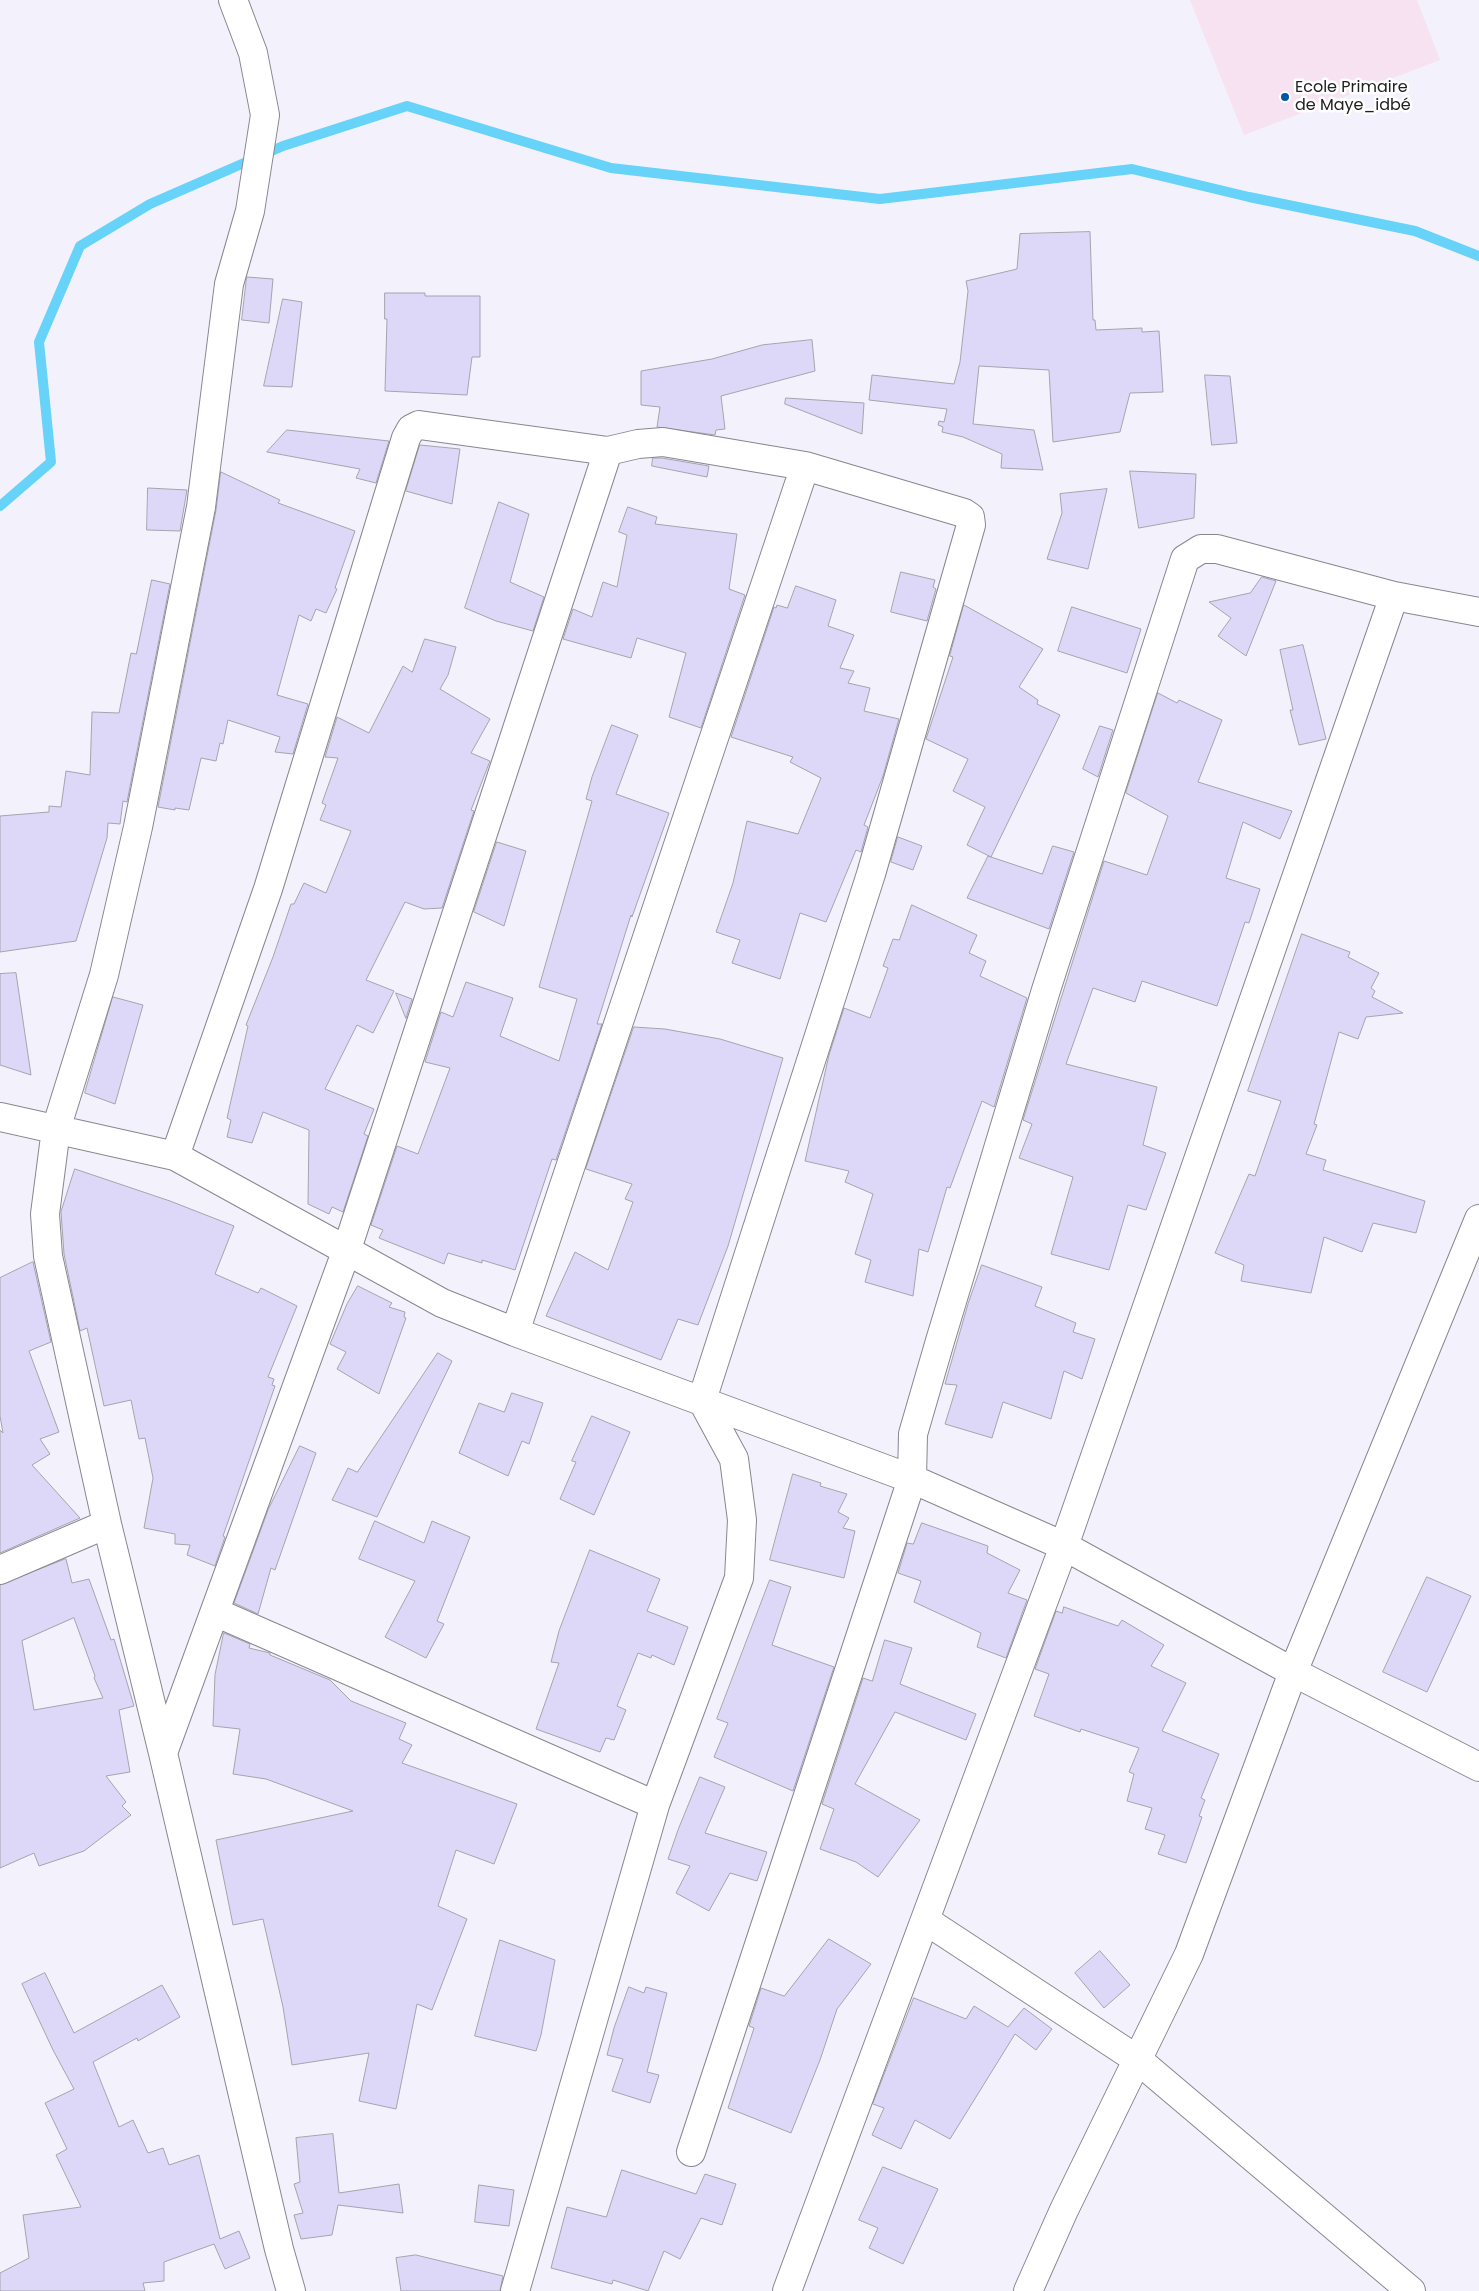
<!DOCTYPE html>
<html>
<head>
<meta charset="utf-8">
<style>
	body { margin:0 }
	canvas { display:block; background:#f3f1fc }
</style>
</head>
<body>
<canvas width="1479" height="2291"></canvas>
<script>
const ctx = document.querySelector('canvas').getContext('2d');
ctx.lineJoin = 'round';
function fill(path, color) { ctx.fillStyle = color; ctx.fill(path, 'evenodd'); }
function stroke(path, color, width, dash) { ctx.strokeStyle = color; ctx.lineWidth = width; ctx.lineCap = dash ? 'butt' : 'round'; ctx.setLineDash(dash || []); ctx.stroke(path); }
function label(font, color, halo, rows, align = 'center') {
  ctx.font = font + ' Poppins,sans-serif'; ctx.lineWidth = 5; ctx.setLineDash([]); ctx.textBaseline = 'middle'; ctx.strokeStyle = halo; ctx.fillStyle = color; for (const [text, x, y, turn = 0] of rows) {
    ctx.save(); ctx.translate(x, y); ctx.rotate((+turn || 0) * Math.PI / 180); ctx.textAlign = isNaN(turn) ? turn : align; if (halo) ctx.strokeText(text, 0, 0); ctx.fillText(text, 0, 0); ctx.restore();
  }
}
fill(new Path2D(`
	M1190 0H1417L1440 60 1244 135Z`), '#f6e2f1');
stroke(new Path2D(`
	M0 506 51 462 39 342 80 246 150 204 283 146 407 106 611 168 880 199 1132 169 1249 197 1415 231 1479 256`), '#67d3f9', 10);
const building = new Path2D(`
	M1090 232 1093 320H1095L1096 330 1142 328V332L1159 331 1163 392 1130 393 1120 432 1053 442 1049 370 979 366 973 424 1034 430 1043 470 1001 468 1002 454 963 437 942 432 943 427 938 425 939 421 944 422 947 409 869 400 872 375 954 384 960 362 968 291 966 281 1017 269 1020 234Z
	M247 277 273 279 269 323 242 320Z
	M385 293H425V296H480V357H472L467 395 385 391 387 319H385Z
	M283 299 302 302 292 387 264 386Z
	M812 340 815 371 721 396 725 429 716 430 715 435 657 427 660 407 641 405V371L712 359 762 345Z
	M1205 375 1230 376 1237 443 1212 445Z
	M786 398 864 403 862 434 785 404Z
	M287 430 389 441 376 483 356 478 360 469 267 452Z
	M420 445 460 449 452 504 406 491Z
	M653 458H662L709 466 707 477 652 466Z
	M1130 471 1196 474 1194 518 1139 528Z
	M221 472 280 500 278 503 355 531 335 588 337 589 326 613 316 609 311 621 299 615 277 695 308 704 293 754 275 752 280 737 228 720 223 744 220 743 216 761 201 758 189 810 175 808V810L158 807 216 510Z
	M148 488 187 490 180 531 147 530Z
	M1107 489 1088 569 1047 559 1062 513 1060 494Z
	M499 502 529 514 510 582 544 597 533 631 496 621 465 608Z
	M628 507 657 517 655 524 737 534 729 589 745 595 701 728 669 717 686 653 637 638 631 658 563 639 573 609 592 617 603 582 617 587 627 535 619 532Z
	M901 572 935 580 933 587 936 589 927 621 891 612Z
	M1262 577 1276 581 1246 656 1218 636 1231 618 1209 602 1250 593Z
	M152 580 170 584 127 802 123 801 120 824 108 823 107 838 76 941 0 952V816L49 812V806L61 807 66 771 90 775 92 712 119 713 131 653 136 654Z
	M796 586 836 600 828 626 854 635 840 668 854 671 848 683 870 688 864 711 899 719 883 776 864 825 868 827 861 852 856 850 826 922 800 913 780 979 732 963 740 940 716 932 733 883 747 821 798 834 821 778 790 762 793 757 731 737 774 607 776 608 777 605 787 608Z
	M964 605 1043 649 1019 687 1038 700 1037 704 1060 715 991 857 967 845 985 807 953 791 968 759 926 739 953 657 950 656Z
	M1072 607 1141 629 1127 673 1058 651Z
	M425 639 456 647 448 675 440 689 490 719 471 753 490 761 471 810 474 811 442 908 424 909 405 902 366 980 394 991 373 1033 357 1025 325 1089 374 1109 364 1134 368 1136 343 1212 332 1207 329 1214 308 1204 309 1130 263 1112 252 1143 227 1137 231 1120 227 1118 248 1026 246 1025 273 957 291 904H294L304 883 326 893 351 831 320 820 326 805 322 803 338 758 325 757 337 717 369 733 403 666 412 672Z
	M1303 645 1326 739 1299 745 1290 710H1293L1280 650Z
	M1158 693 1177 703 1179 700 1222 720 1198 782 1292 811 1280 839 1243 822 1226 878 1260 889 1249 923 1245 922 1217 1006 1142 981 1135 1002 1093 988 1066 1064 1157 1087 1143 1145 1166 1153 1146 1210 1128 1205 1109 1270 1051 1254 1073 1177 1019 1158 1032 1124 1023 1120 1104 861 1147 875 1168 816 1126 793Z
	M612 725 638 735 616 794 669 813 632 917 631 915 597 1024H602L556 1160 552 1159 515 1270 482 1260V1263L448 1253 444 1264 379 1238 383 1230 371 1225 397 1146 418 1154 450 1068 425 1062 441 1012 453 1017 466 982 513 998 500 1036 559 1061 577 999 539 987 592 801 586 799 592 777Z
	M1100 726 1113 730 1098 777 1083 769Z
	M898 837 922 846 913 870 891 862Z
	M497 842 526 851 504 926 474 912Z
	M1053 846 1074 852 1049 929 967 898 988 856 1042 874Z
	M912 905 977 935 969 953 986 961 980 976 1027 998 994 1107 982 1101 950 1188 947 1187 928 1252 919 1249 913 1296 865 1282 871 1260 855 1254 873 1194 845 1182 849 1171 805 1161 829 1055 844 1008 870 1018 888 968 883 966 893 939 899 940Z
	M1302 934 1350 952 1348 957 1379 973 1371 988 1375 991 1372 997 1403 1013 1366 1017 1358 1039 1339 1032 1314 1124 1317 1125 1306 1154 1326 1160 1323 1170 1425 1201 1416 1233 1373 1223 1362 1252 1324 1237 1311 1293 1241 1281 1244 1265 1215 1253 1249 1174 1255 1176 1281 1101 1248 1091Z
	M16 973 31 1075 0 1065V974Z
	M396 993 412 999 406 1018Z
	M113 997 143 1005 115 1104 85 1093Z
	M634 1027 665 1029 720 1039 783 1058 728 1246 698 1325 678 1319 661 1360 546 1316 575 1252 608 1270 633 1202 625 1199 632 1184 586 1169Z
	M75 1169 170 1201 234 1226 215 1274 258 1293 261 1288 297 1306 268 1377 274 1379 272 1385 275 1386 223 1536 225 1537 215 1566 187 1555 190 1545 175 1544V1534L144 1528 153 1478 145 1438 139 1439 131 1400 104 1406 87 1328 80 1331 64 1254 61 1212Z
	M33 1262 51 1342 29 1351 59 1432 40 1439 50 1454 32 1465 80 1518 0 1553V1430L3 1433 0 1416V1278Z
	M982 1265 1042 1287 1035 1306 1076 1323 1073 1332 1095 1339 1082 1379 1064 1371 1051 1419 1003 1402 992 1438 945 1424 957 1385 945 1384 968 1304Z
	M358 1286 392 1303 389 1307 405 1312 404 1317 406 1318 379 1394 337 1369 346 1352 330 1344 347 1304Z
	M438 1353 452 1361 377 1517 332 1500 348 1468 357 1472Z
	M512 1393 543 1403 529 1444 522 1441 508 1476 459 1453 479 1403 504 1412Z
	M592 1416 630 1432 594 1515 560 1499 576 1462 572 1461Z
	M300 1446 316 1453 275 1570 271 1568 258 1614 234 1603 268 1510Z
	M793 1474 821 1483 820 1486 847 1494 838 1512 849 1518 843 1528 855 1531 844 1578 770 1560Z
	M375 1521 424 1543 432 1521 470 1537 437 1621 444 1624 426 1658 385 1637 415 1581 359 1559Z
	M922 1523 988 1546 987 1553 1020 1570 1008 1593 1027 1600 1006 1658 977 1647 981 1633 914 1602 921 1581 898 1573 907 1543 913 1544Z
	M590 1550 660 1579 647 1611 688 1627 674 1665 652 1655 651 1658 638 1653 617 1706 626 1710 614 1740 606 1738 600 1752 536 1729 559 1663 551 1662 559 1631Z
	M66 1559 72 1583 89 1579 111 1640 114 1639 134 1706 119 1710 130 1772 106 1776 126 1802 122 1806 131 1815 84 1851 39 1866 34 1853 0 1868V1585ZM74 1618 95 1676 94 1678 103 1698 34 1710 22 1641Z
	M1427 1577 1471 1596 1427 1692 1383 1672Z
	M770 1580 791 1587 772 1645 834 1667 793 1791 714 1757 728 1723 717 1719Z
	M1064 1607 1118 1626 1122 1620 1164 1645 1151 1666 1186 1683 1162 1731 1219 1754 1201 1798 1205 1800 1199 1816 1202 1817 1186 1863 1158 1854 1165 1835 1145 1829 1152 1808 1127 1801 1134 1774 1129 1772 1139 1748 1081 1729 1080 1732 1034 1716 1049 1674 1035 1669 1056 1611 1062 1613Z
	M224 1633 250 1644 249 1648 270 1653V1655L330 1680 351 1701 406 1723 399 1739 412 1745 402 1763 517 1804 494 1864 456 1850 438 1906 467 1919 432 2010 417 2004 396 2109 359 2101 369 2053 292 2065 283 2007 263 1919 233 1925 216 1840 353 1811 266 1779 233 1774 240 1729 213 1726 215 1675Z
	M885 1640 912 1648 900 1684 976 1714 966 1740 895 1712 855 1784 920 1820 878 1877 856 1862 820 1849 834 1809 822 1804 863 1678 872 1681Z
	M700 1777 725 1787 705 1833 767 1852 757 1881 730 1873 709 1911 676 1893 690 1866 668 1859 678 1830Z
	M829 1939 871 1964 837 2009 820 2060 791 2133 728 2108 754 2028 749 2026 761 1988 784 1996Z
	M500 1940 555 1960 541 2035 536 2051 475 2036Z
	M1100 1951 1130 1985 1104 2008 1075 1973Z
	M45 1973 74 2033 162 1985 180 2017 138 2041 137 2038 93 2062 119 2127 133 2120 148 2153 163 2148 169 2165 199 2155 220 2239 239 2231 250 2258 225 2269 214 2244 164 2262V2281L143 2283 145 2291H0V2273L29 2258 23 2215 81 2207 56 2155 67 2149 45 2103 74 2089 53 2050 22 1984Z
	M629 1987 644 1993 646 1987 667 1993 647 2072 659 2075 650 2103 612 2091 623 2059 607 2055 614 2028Z
	M914 1998 966 2019 974 2006 1008 2027 1024 2008 1052 2029 1036 2050 1015 2034 950 2139 915 2120 901 2149 872 2135 884 2108 873 2104Z
	M333 2134 339 2193 399 2184 403 2213 338 2205 332 2235 301 2239 294 2215 303 2213 294 2184 300 2182 296 2138Z
	M883 2167 938 2189 903 2264 869 2248 878 2228 859 2220Z
	M622 2170 696 2194 705 2174 736 2184 722 2225 701 2218 680 2259 664 2251 648 2291 613 2280 612 2284 551 2268 567 2207 606 2217Z
	M479 2185 514 2190 509 2226 475 2222Z
	M416 2255 503 2276 500 2291H401L396 2258Z`);
fill(building, '#ddd7f8');
stroke(building, '#a5a4ae', 1);
const minor = new Path2D(`
	M233 0 253 53 265 115 250 211 229 284 201 507 138 827 104 975 56 1129 45 1214 48 1256 107 1524 163 1753 279 2249 291 2291
	M0 1117 175 1156 442 1303 515 1332 912 1479 1064 1546 1293 1672 1479 1767
	M175 1156 268 889 406 438 411 429 419 425 608 451 638 444 663 442 805 466 964 513 970 517 971 525 871 874 702 1400 734 1459 742 1520 739 1578 655 1805 515 2291
	M515 1332 805 466
	M0 1570 107 1524
	M215 1612 655 1805
	M163 1753 346 1252 608 451
	M925 1920 1138 2060 1411 2291
	M691 2152 912 1479 913 1434 940 1341 1046 990 1185 559 1201 549H1217L1394 596 1479 612
	M787 2291 1064 1546 1394 596
	M1028 2291 1064 2210 1189 1954 1293 1672 1479 1219`);
stroke(minor, '#888790', 30);
stroke(minor, '#fff', 28);
for (const [x, y, r, color] of [
	[1285,97,5,"#0257a5"]
]) { const dot = new Path2D(); dot.arc(x, y, r, 0, 2 * Math.PI); ctx.fillStyle = color; ctx.fill(dot); stroke(dot, '#fff', 2); }
label('16px', '#212124', '#fff', [
	["Ecole Primaire",1295,88],
	["de Maye_idbé",1295,106]
], 'left');
</script>
</body>
</html>
